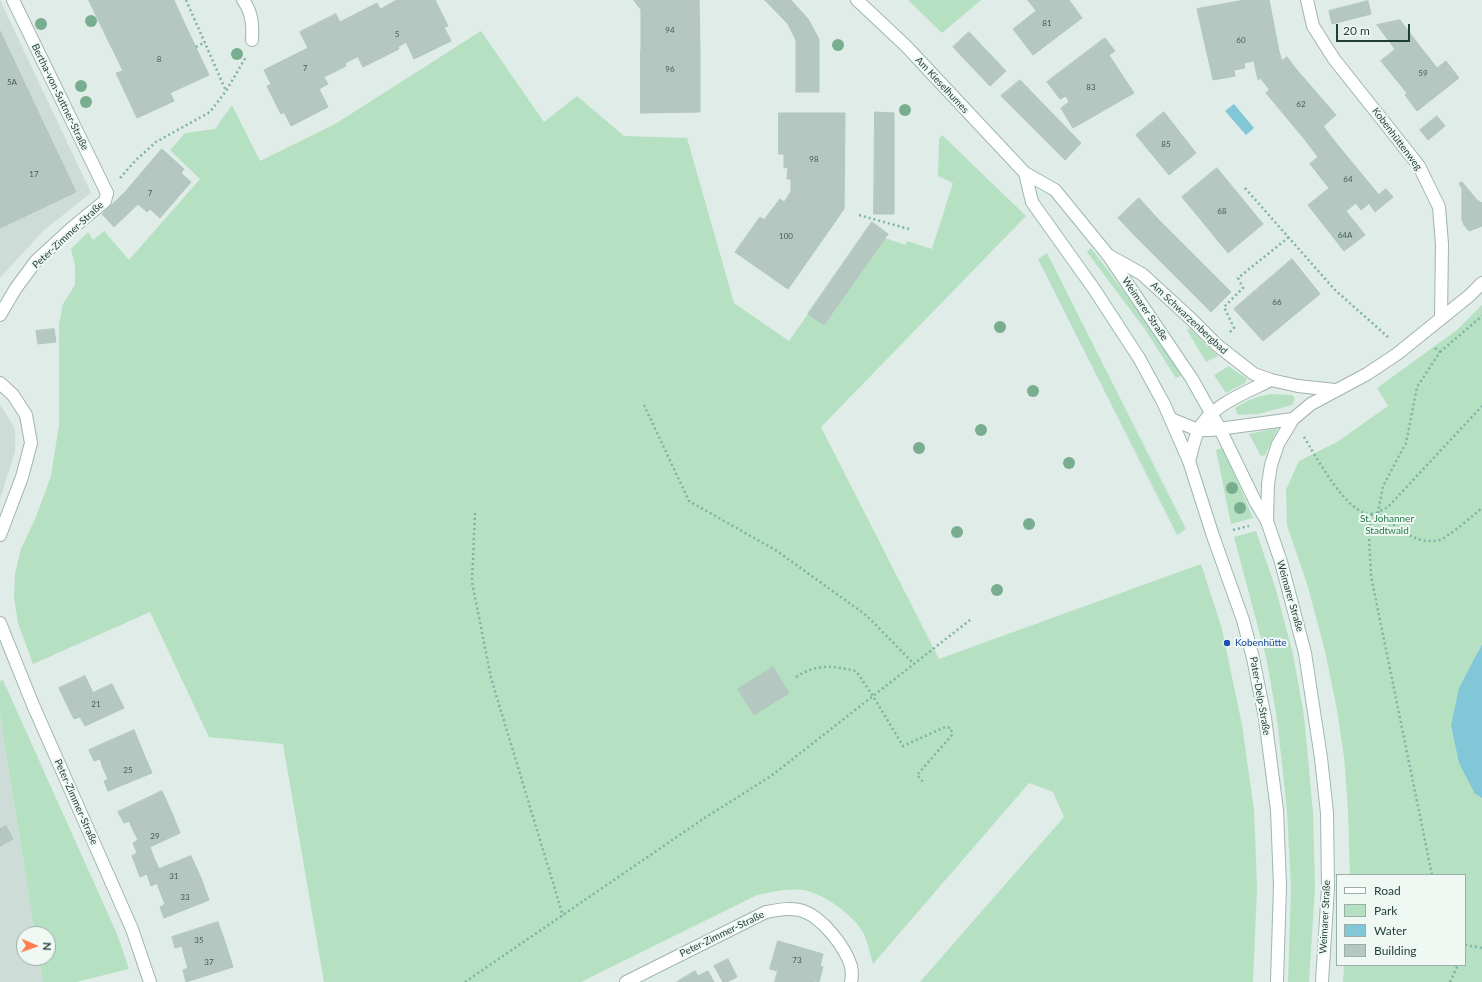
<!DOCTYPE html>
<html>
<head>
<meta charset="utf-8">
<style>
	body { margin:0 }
	#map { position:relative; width:1482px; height:982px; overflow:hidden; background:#dfece7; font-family:Lato,sans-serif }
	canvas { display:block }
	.legend { position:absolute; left:1336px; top:874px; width:130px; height:92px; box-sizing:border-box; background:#f0f8f4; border:1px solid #9caea8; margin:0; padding:5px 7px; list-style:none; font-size:12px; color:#1e3e36 }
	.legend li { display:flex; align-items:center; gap:8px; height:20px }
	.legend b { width:20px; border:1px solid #9caea8 }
	.north { position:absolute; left:16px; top:926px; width:40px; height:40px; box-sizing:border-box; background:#f0f8f4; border:1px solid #9caea8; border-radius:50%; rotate:92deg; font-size:11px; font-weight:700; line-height:16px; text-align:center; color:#1e3e36 }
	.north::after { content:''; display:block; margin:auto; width:14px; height:18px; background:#ff7c4a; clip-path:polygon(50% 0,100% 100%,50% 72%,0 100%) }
	.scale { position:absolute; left:1336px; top:24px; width:74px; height:18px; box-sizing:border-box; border:2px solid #1e3e36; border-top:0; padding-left:5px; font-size:12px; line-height:14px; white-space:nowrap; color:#1e3e36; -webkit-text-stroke:3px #f0f8f4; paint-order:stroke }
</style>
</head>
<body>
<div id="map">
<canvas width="1482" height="982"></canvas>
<ul class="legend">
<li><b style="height:5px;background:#fff"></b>Road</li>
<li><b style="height:11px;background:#b6e0c2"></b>Park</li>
<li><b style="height:11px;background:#81c7d7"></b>Water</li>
<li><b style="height:11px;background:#b4c7c0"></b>Building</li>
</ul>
<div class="north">N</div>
<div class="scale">20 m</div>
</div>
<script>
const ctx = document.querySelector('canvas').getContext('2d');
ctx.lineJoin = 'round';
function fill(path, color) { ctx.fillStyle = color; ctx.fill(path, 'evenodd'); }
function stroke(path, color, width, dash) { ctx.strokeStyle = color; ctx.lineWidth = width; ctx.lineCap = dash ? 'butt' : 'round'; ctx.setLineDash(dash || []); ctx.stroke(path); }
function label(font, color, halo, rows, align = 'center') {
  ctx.font = font + ' Lato,sans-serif'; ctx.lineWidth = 4; ctx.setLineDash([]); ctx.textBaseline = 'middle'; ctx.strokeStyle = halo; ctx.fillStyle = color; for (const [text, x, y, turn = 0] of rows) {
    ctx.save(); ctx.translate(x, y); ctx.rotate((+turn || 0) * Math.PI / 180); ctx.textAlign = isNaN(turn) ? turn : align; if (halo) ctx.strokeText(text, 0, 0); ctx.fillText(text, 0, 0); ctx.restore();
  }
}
fill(new Path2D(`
	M0 0 91 193 44 230 0 278Z
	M0 404 15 429V452L0 499Z
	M0 715 35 934H24V958H39L43 982H0Z`), '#cddcd6');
fill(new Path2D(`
	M908 0H981L942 33Z
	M481 31 544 122 577 96 624 136 687 138 734 303 789 341 808 314 824 325 885 238 905 245 907 241 932 249 953 183 938 176 939 139 942 135 1026 216 821 427 939 659 1201 564 1222 629 1242 725 1254 810 1257 888 1253 982H920L1064 817 1053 792 1029 783 873 964C870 954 868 943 864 934 855 916 823 893 803 890 787 888 772 892 757 895L581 982H324L283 744 209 737 150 612 33 664 18 623 14 597 15 574 21 549 36 517 51 476 59 425V324L63 304 75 285V265L71 249 88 232 93 240 104 231 129 260 200 179 170 150 185 133 215 129 232 105 260 161 335 124Z
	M1091 248 1149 325 1182 375 1176 378 1144 328 1087 252Z
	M1047 253 1186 529 1177 535 1038 259Z
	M1482 305V644L1478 650 1475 794 1482 798V982H1343L1344 965H1465V875H1350L1348 810 1344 757 1337 710 1325 651 1308 587 1287 525 1286 490 1299 461 1337 442 1388 406 1377 388 1457 330Z
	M1189 328 1218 356 1206 362 1187 330Z
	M1229 366 1238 373 1247 378 1245 383 1226 393 1214 375Z
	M1271 394 1292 395 1295 398 1292 405 1258 414 1238 415 1235 408C1246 401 1257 396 1271 394Z
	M1278 428 1265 455 1261 456 1249 434Z
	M1223 448 1253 518 1231 524 1216 450Z
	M1256 531 1276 590 1293 654 1304 716 1313 812 1315 888 1309 982H1288L1291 887 1287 811 1277 718 1266 657 1234 537Z
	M3 680 117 934 129 969 76 982H43L39 958H48V934H35L0 715V681Z`), '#b6e0c2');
fill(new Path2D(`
	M1234 104 1254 128 1246 135 1225 111Z
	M1482 644V798L1475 794 1459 763 1451 725 1459 688Z`), '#81c7d7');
const building = new Path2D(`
	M89 0H174L182 18 149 33 148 29 111 46Z
	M397 0H435L448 26 444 27 451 41 414 59 406 42 398 47 399 49 363 67 340 22 377 3 380 9Z
	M634 0H699L700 50H641V10Z
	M765 0H791L808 19 819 39V92H796V40L788 24Z
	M1028 0H1069L1082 18 1033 55 1013 29 1036 11Z
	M1245 0H1269L1279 51 1256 55 1258 60 1244 63 1245 68 1234 70 1235 76 1213 80 1197 9Z
	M1368 1 1371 14 1332 24 1329 11Z
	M336 14 357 57 345 63 346 66 324 77 328 84 319 89 328 107 291 126 284 112 281 114 267 86 271 84 264 70 308 48 300 32Z
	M182 18 209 75 170 93 174 101 137 118 116 73 123 71 111 46 148 29 149 33Z
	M1400 20 1412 36 1395 49 1377 25Z
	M0 31 48 133 0 155Z
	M969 32 1006 71 990 86 953 47Z
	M1412 36 1437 68 1446 61 1459 78 1417 111 1405 95 1407 93 1381 61Z
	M1105 38 1115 51 1109 55 1134 93 1073 128 1061 108 1069 102 1066 96 1060 99 1047 82Z
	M641 50H700V112L641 113Z
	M1279 51 1282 61 1258 80 1254 61 1258 60 1256 55Z
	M1287 57 1296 69 1270 90 1261 79Z
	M1296 69 1336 115 1306 141 1266 93Z
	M1020 80 1081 143 1065 160 1001 96Z
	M875 112 894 113V214H874Z
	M1164 112 1196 153 1169 175 1136 135Z
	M779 113H845L844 209 791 192V179H787L788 167 784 168V154H779Z
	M1437 116 1445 126 1428 140 1420 130Z
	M1323 126 1336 143 1318 157 1306 141Z
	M48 133 76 192 0 228V155Z
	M1336 143 1379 195 1361 210 1356 203 1346 211 1365 235 1344 251 1308 205 1329 188 1310 164Z
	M162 149 184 169 181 173 191 182 160 218 150 209 147 212 138 204 114 227 102 214 125 192Z
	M1217 168 1263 224 1228 253 1182 197Z
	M1462 182 1477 200 1482 203V226L1469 231 1464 225 1462 220V188L1459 184Z
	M1386 189 1393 197 1375 212 1369 203Z
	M791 192 844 209 788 289 735 252 760 217 764 220 780 199 784 202Z
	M1139 198 1157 218 1137 238 1118 218Z
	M1157 218 1231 292 1211 312 1137 238Z
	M872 222 888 234 824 325 808 314Z
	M1292 259 1320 294 1263 341 1234 309Z
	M54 329 56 342 38 344 36 331Z
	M773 667 789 693 754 715 738 689Z
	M85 676 93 693 67 705 59 688Z
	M112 684 124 708 85 726 80 717 74 719 67 705Z
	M134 730 143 752 103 768 100 759 94 761 89 750Z
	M143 752 152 773 108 791 104 781 108 779 103 768Z
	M162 791 172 813 133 830 129 821 124 823 118 812Z
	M172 813 180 833 137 853 133 843 138 840 133 830Z
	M6 826 13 839 0 846V829Z
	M150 847 154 858 136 866 132 856Z
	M191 856 201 878 161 894 157 883 151 886 147 874Z
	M154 858 159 869 140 877 136 866Z
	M201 878 209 900 164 918 160 907 165 904 161 894Z
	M218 922 226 945 185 958 182 946 175 948 172 937Z
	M778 941 823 954 820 966 823 967 819 982 770 969Z
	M226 945 233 967 186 982 183 970 188 968 185 958Z
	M728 959 737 977 727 982H723L714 966Z
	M695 971 698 976 708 971 714 982H677Z
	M778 971 815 982H775Z`);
fill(building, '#b4c7c0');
stroke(building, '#b1c6be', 1);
const lane = new Path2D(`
	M13 0 107 193`);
const street = new Path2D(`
	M243 0C252 12 253 25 252 40
	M1307 0 1313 26 1334 59 1419 166 1439 207 1442 244 1441 319
	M1108 255 1142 274 1191 319 1217 345 1254 374 1271 380 1298 386 1335 390
	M0 315 16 288 36 261 72 228 105 201 107 193
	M0 383 13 395 26 415 31 443 22 477 0 535
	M1171 419 1198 430H1211L1293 419
	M1189 461C1192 451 1194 440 1198 431 1209 406 1247 392 1271 380
	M1267 521 1268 484 1271 465 1278 444 1293 419 1311 404 1367 374 1397 354 1469 296 1482 283
	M0 623 33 705 132 929 150 982
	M626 982 766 912C778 910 791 907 803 911 823 918 845 947 851 966 852 971 852 977 851 982`);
const secondary = new Path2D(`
	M857 0 906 46 1025 173 1055 190 1108 255 1192 379 1220 429 1255 501 1267 521 1281 562 1305 653 1321 758 1327 813 1328 888 1322 982
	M1025 173 1032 202 1094 289 1139 358 1164 404 1189 461 1213 536 1243 620 1253 658 1265 718 1277 810 1280 886 1277 982`);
stroke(lane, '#a1b4ae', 14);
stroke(street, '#a1b4ae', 14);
stroke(secondary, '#9cb9b0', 14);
stroke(new Path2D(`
	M186 0 226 91
	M196 47 205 42
	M120 178 136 160 156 142 210 112 226 91 246 57
	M1245 188 1335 290 1388 337
	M859 215 909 229
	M1230 332 1234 328 1224 307 1243 288 1238 278 1289 237
	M1435 348 1440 352 1417 387 1406 443 1383 486 1378 512C1396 526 1415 546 1440 540 1447 538 1475 514 1482 508
	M1440 352 1482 316
	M644 405 689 501 777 551 866 615 914 664
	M1304 437C1315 455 1348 516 1371 514 1377 514 1383 509 1388 507L1482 406
	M475 513 472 582 491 678 563 916
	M1371 514 1369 536 1371 576 1432 875
	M1233 530 1249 526
	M796 677C818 663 832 666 856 671L873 696 903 746 945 727 951 728 952 735 917 775 924 783
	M1465 945 1482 948
	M465 982 703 819 771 776 970 620
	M1450 982 1458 965`), '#7cb3a4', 2.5, [2, 3]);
stroke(lane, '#fff', 12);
stroke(street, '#fff', 12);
stroke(secondary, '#fff', 12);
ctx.fillStyle = '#79ad90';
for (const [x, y] of [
	[91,21],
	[41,24],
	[838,45],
	[237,54],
	[81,86],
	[86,102],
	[905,110],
	[1000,327],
	[1033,391],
	[981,430],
	[919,448],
	[1069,463],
	[1232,488],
	[1240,508],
	[1029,524],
	[957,532],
	[997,590]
]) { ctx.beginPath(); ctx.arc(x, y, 6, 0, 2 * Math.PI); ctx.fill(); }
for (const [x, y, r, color] of [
	[1227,643,4,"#1a4fb4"]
]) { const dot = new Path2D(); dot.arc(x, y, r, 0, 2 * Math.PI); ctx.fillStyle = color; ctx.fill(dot); stroke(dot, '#f0f8f4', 1.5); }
label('8px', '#446058', null, [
	["81",1047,23],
	["94",670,30],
	["5",397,34],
	["60",1241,40],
	["8",159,59],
	["7",305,68],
	["96",670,69],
	["59",1423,73],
	["5A",12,82],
	["83",1091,87],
	["62",1301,104],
	["85",1166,144],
	["98",814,159],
	["17",34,174],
	["64",1348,179],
	["7",150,193],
	["68",1222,211],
	["64A",1345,235],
	["100",786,236],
	["66",1277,302],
	["21",96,704],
	["25",128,770],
	["29",155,836],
	["31",174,876],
	["33",185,897],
	["35",199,940],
	["73",797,960],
	["37",209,962]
]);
label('10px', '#1e3e36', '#f0f8f4', [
	["Am Kieselhumes",942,85,47],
	["Bertha-von-Suttner-Straße",60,97,64],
	["Kobenhüttenweg",1397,139,53],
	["Peter-Zimmer-Straße",68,235,-43],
	["Weimarer Straße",1145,309,56],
	["Am Schwarzenbergbad",1189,318,43],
	["Weimarer Straße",1290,596,74],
	["Pater-Delp-Straße",1260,696,80],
	["Peter-Zimmer-Straße",76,802,66],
	["Weimarer Straße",1325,917,-87],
	["Peter-Zimmer-Straße",722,934,-26]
]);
label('10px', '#257948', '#f0f8f4', [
	["St. Johanner",1387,519],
	["Stadtwald",1387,531]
]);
label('10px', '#164399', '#f0f8f4', [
	["Kobenhütte",1235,643]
], 'left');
</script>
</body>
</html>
